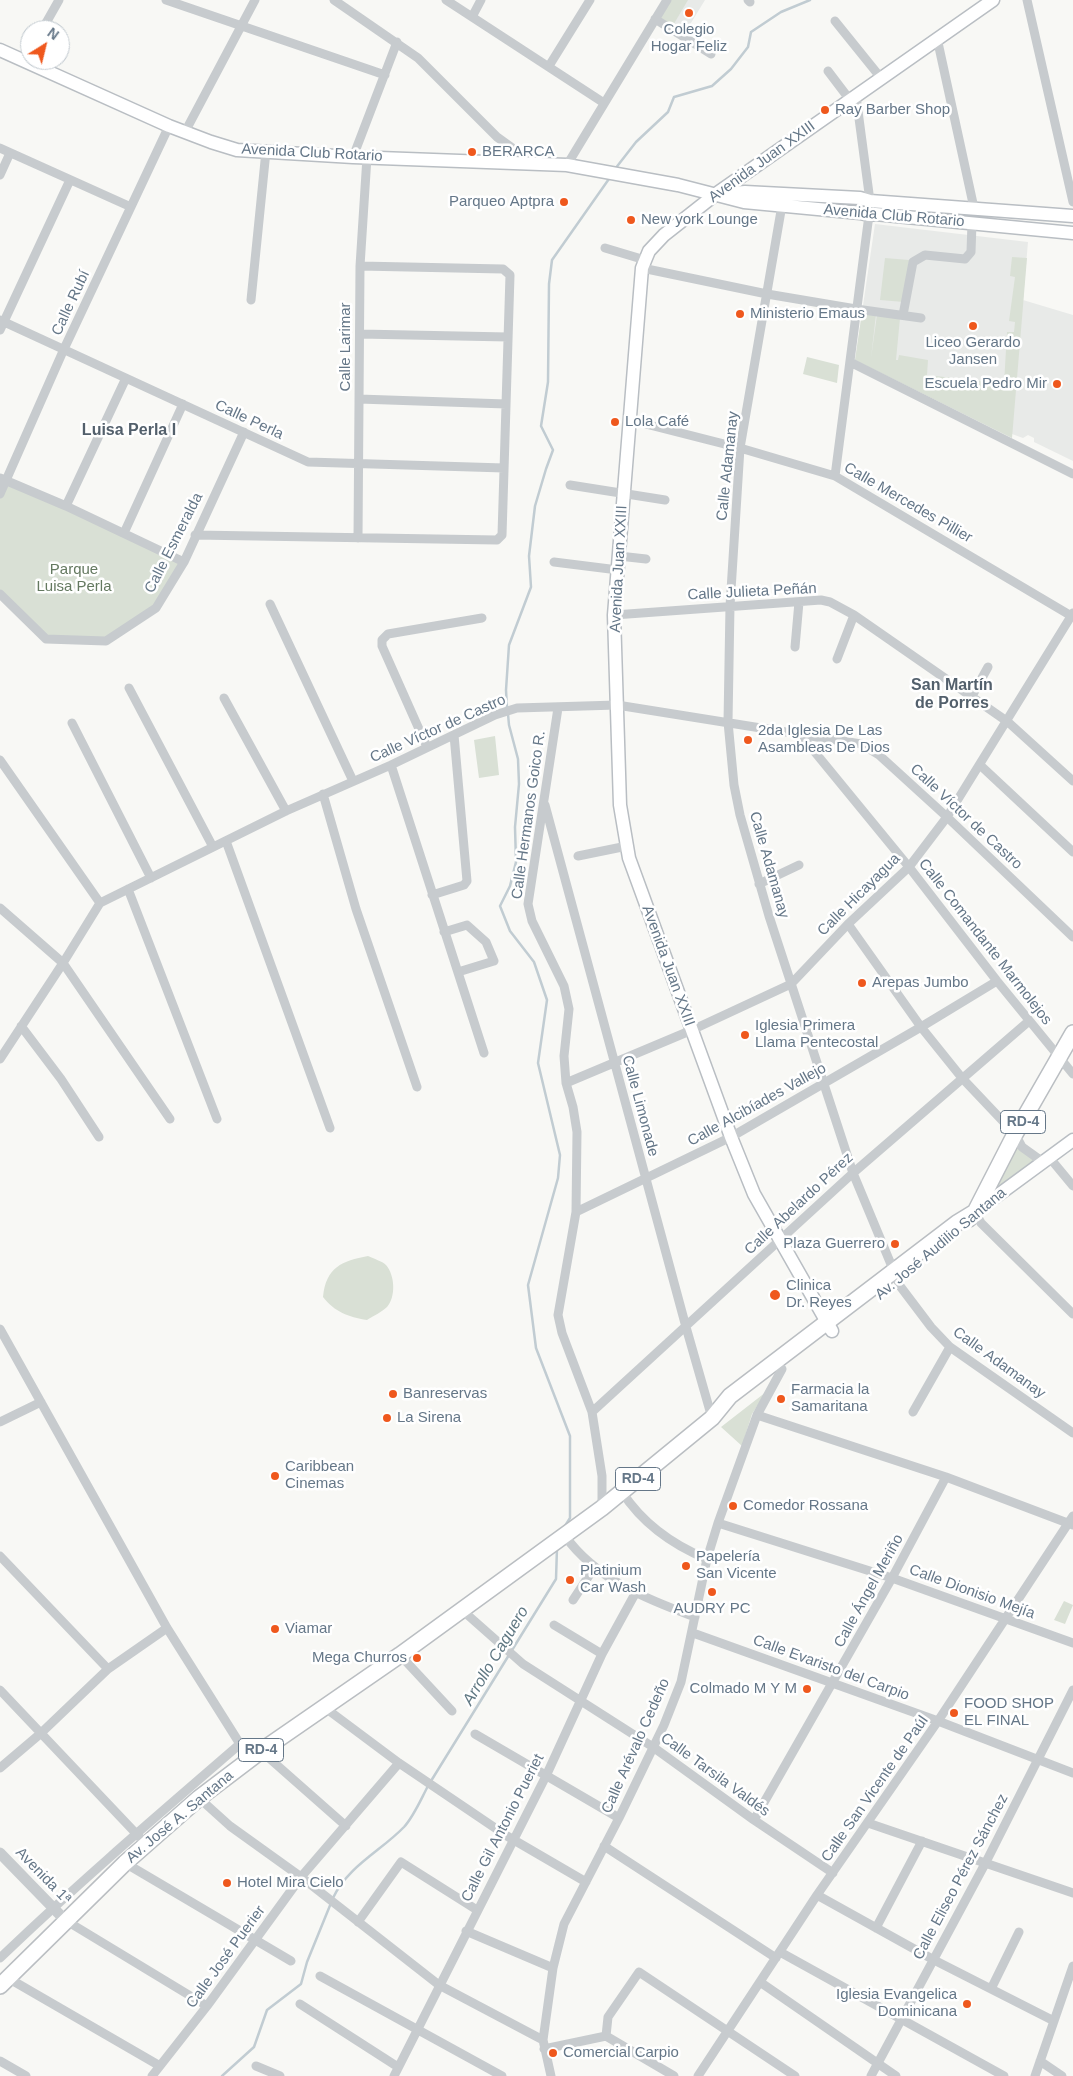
<!DOCTYPE html>
<html>
<head>
<meta charset="utf-8">
<style>
	body { margin:0 }
	#map { position:relative; width:1073px; height:2076px; overflow:hidden; background:#f8f8f5; font-family:Helvetica,sans-serif }
	canvas { display:block }
	.north { position:absolute; left:20px; top:20px; width:50px; height:50px; box-sizing:border-box; background:#fff; border:1px solid #c1c9cf; border-radius:50%; rotate:36deg; font-size:14px; font-weight:700; line-height:20px; text-align:center; color:#657788 }
	.north::after { content:''; display:block; margin:auto; width:18px; height:22px; background:#ef581d; clip-path:polygon(50% 0,100% 100%,50% 72%,0 100%) }
</style>
</head>
<body>
<div id="map">
<canvas width="1073" height="2076"></canvas>
<div class="north">N</div>
</div>
<script>
const ctx = document.querySelector('canvas').getContext('2d');
ctx.lineJoin = 'round';
function fill(path, color) { ctx.fillStyle = color; ctx.fill(path, 'evenodd'); }
function stroke(path, color, width, dash) { ctx.strokeStyle = color; ctx.lineWidth = width; ctx.lineCap = dash ? 'butt' : 'round'; ctx.setLineDash(dash || []); ctx.stroke(path); }
function label(font, color, halo, rows, align = 'center') {
  ctx.font = font + ' Helvetica,sans-serif'; ctx.lineWidth = 5; ctx.setLineDash([]); ctx.textBaseline = 'middle'; ctx.strokeStyle = halo; ctx.fillStyle = color; for (const [text, x, y, turn = 0] of rows) {
    ctx.save(); ctx.translate(x, y); ctx.rotate((+turn || 0) * Math.PI / 180); ctx.textAlign = isNaN(turn) ? turn : align; if (halo) ctx.strokeText(text, 0, 0); ctx.fillText(text, 0, 0); ctx.restore();
  }
}
fill(new Path2D(`
	M667 0H705L683 36 655 19Z
	M875 224 1028 242 1023 300 1073 315V461L1034 442V438L1028 435 1023 438 1012 434V438L855 360Z`), '#e8eae8');
fill(new Path2D(`
	M670 0H688L672 27 659 18Z
	M1012 257 1027 258 1012 438 855 360 862 313 876 314 871 358 877 315 900 318 896 360H898L899 355 928 360 927 375 1004 384 1007 332H1014L1015 322 1009 321 1015 277 1010 276Z
	M885 258 909 260 904 302 880 300Z
	M807 357 839 365 837 383 803 374Z
	M6 481 184 562 156 608 106 641 46 639 0 594V494Z
	M495 736 499 775 479 778 474 740Z
	M1015 1134 1043 1162 975 1212Z
	M368 1256C374 1259 382 1261 386 1265 395 1275 396 1297 387 1307 382 1312 373 1316 367 1320 348 1317 335 1312 323 1297 326 1267 342 1261 368 1256Z
	M766 1392 752 1414 742 1446 721 1427Z
	M1064 1601 1073 1605 1065 1624 1054 1620Z`), '#d9e0d5');
stroke(new Path2D(`
	M615 169 636 142 668 112 674 97 712 86 731 69 748 47 751 32 781 12 810 0
	M507 708 506 690 509 645 531 587 529 556 535 506 546 469 553 450 541 426 548 382 549 284 552 260 611 176
	M508 714 509 725 518 759 519 784 515 827 516 862 510 886 500 906 510 931 534 962 547 1000 538 1063 560 1155 558 1178 528 1285 536 1348 570 1436V1518L565 1526
	M431 1781 556 1579 557 1548
	M333 1898C348 1866 381 1851 404 1827 414 1816 421 1799 428 1786
	M222 2076 254 2047 267 2010 301 1984 307 1962 331 1903`), '#c1ccd2', 2.5);
const secondary = new Path2D(`
	M0 50 169 126 211 142 237 150 353 157 567 165 678 185 744 202 860 213 869 215 875 214 1073 233
	M724 194 745 192 860 198 870 201 1073 216
	M975 1212 1073 1140
	M832 1331 754 1194 731 1137 629 858 620 805 614 615 642 268 649 251 664 235 716 194 993 0`);
const primary = new Path2D(`
	M969 1219 975 1212 1015 1134 1073 1033
	M0 1986 125 1863 199 1798 261 1751 400 1655 602 1508 712 1418 730 1396 957 1223 975 1212`);
stroke(secondary, '#b9bec3', 15);
stroke(primary, '#babec2', 18);
stroke(new Path2D(`
	M166 0 385 75
	M334 0 418 58 497 137 515 150 538 163
	M446 0 604 103
	M748 0 750 2
	M1027 0 1073 202
	M472 17 481 0
	M655 19 711 54
	M835 21 881 78
	M42 30 59 0
	M937 38 974 208
	M24 61 30 51
	M549 66 590 0
	M828 71 850 100
	M185 132 255 0
	M0 148 131 207
	M353 157 397 42
	M567 165 667 0
	M0 175 10 153
	M782 205 740 448 730 606 728 722 734 785 740 815 769 916 853 1173 900 1286 931 1327 950 1347 1073 1433
	M605 248 645 260
	M642 268 767 294 856 309 921 318
	M251 300 266 151
	M903 315 913 262 925 255 965 259 971 252 972 223
	M0 320 308 462 504 468
	M0 330 70 180
	M360 334 508 337
	M850 362 1073 474
	M359 399 506 404
	M630 420 740 448 835 476 1073 617
	M835 476 869 215 870 201 856 96
	M0 478 66 506 184 562
	M570 485 665 500
	M0 494 64 349 169 126
	M66 506 126 378
	M124 533 183 404
	M195 535 497 540 502 535 510 275 503 269 360 266
	M358 538 360 266 367 157
	M619 556 646 559
	M554 562 618 570
	M0 594 46 639 106 641 156 608 184 562 244 432
	M270 604 353 781
	M614 615 821 600 830 602 854 615 1008 722 1073 781
	M795 647 799 602
	M837 659 854 615
	M129 688 213 847
	M972 696 988 667
	M224 698 286 811
	M558 708 528 904 532 921 564 986 569 1009 564 1056 566 1083 573 1107 577 1132 576 1212 558 1315 562 1333 592 1412 602 1476V1508
	M72 723 151 878
	M800 734 909 867 997 981 1073 1074
	M427 747 382 646V640L388 634 482 618
	M0 760 100 903
	M391 765 484 1053
	M980 765 1073 852
	M323 794 356 909 417 1087
	M545 805 686 1327 712 1418
	M226 841 330 1128
	M578 856 627 846
	M759 884 799 865
	M128 889 217 1119
	M432 895 464 885 467 881 454 735
	M0 908 63 963 170 1119
	M848 924 921 1027 962 1078 1015 1134 1022 1147 1043 1162
	M444 932 467 925 486 942 494 961 458 972
	M21 1026 61 1079 99 1137
	M0 1059 63 963 100 903 286 811 391 765 495 715 517 708 617 705 861 744 879 755 947 817 1073 937
	M566 1083 692 1030 791 984 848 924 909 867 947 817 1073 613
	M1049 1157 1073 1186
	M576 1212 731 1137 921 1027 997 981
	M975 1212 981 1223 1073 1314
	M0 1329 167 1628 240 1744C159 1814 77 1884 0 1958
	M592 1412 853 1173 1029 1021
	M913 1412 950 1347
	M757 1415 946 1477 1073 1525
	M0 1422 41 1402
	M622 1492C643 1524 673 1545 707 1559
	M718 1523 892 1578 1073 1643
	M565 1536C596 1579 646 1599 695 1617
	M0 1556 108 1669
	M573 1600 594 1568
	M462 1610 523 1664 653 1747 754 1820 833 1873
	M554 1625 602 1654
	M693 1633 938 1721 1073 1773
	M400 1655 452 1711
	M0 1690 146 1844
	M324 1707 399 1763 507 1836 586 1882
	M475 1734 619 1818
	M261 1751 346 1826
	M0 1768 40 1734 108 1669 167 1628
	M199 1798 230 1826 301 1877 439 1985 543 2040
	M754 1820 892 1578 946 1477
	M868 1823 1073 1893
	M604 1846 776 1958
	M125 1863 291 1961
	M817 1895 934 1960 1054 2021
	M65 1920 207 2006
	M358 1922 401 1862 477 1910
	M876 1928 922 1841
	M466 1931 553 1968
	M780 1952 1004 2076
	M320 1976 502 2076
	M8 1978 160 2066
	M760 1982 896 2076
	M991 1989 1019 1932
	M300 2004 398 2067
	M606 2036 608 2017 639 1972 795 2076
	M544 2049 606 2036 674 2076
	M0 2061 26 2076
	M1040 2061 1062 2076
	M256 2066 280 2076
	M152 2076 207 2006 301 1877 399 1763
	M394 2076 546 1776 602 1654 636 1592
	M551 2076 543 2040 553 1968 564 1924 619 1818 664 1725 681 1682 707 1559 718 1523 757 1415 782 1369
	M698 2076 817 1895 938 1721 1073 1516
	M871 2076 986 1862 1073 1690
	M1035 2076 1073 1966`), '#c7cbce', 9);
stroke(new Path2D(`
	M0 1853 65 1920`), '#c7cbce', 11);
stroke(secondary, '#fff', 12);
stroke(primary, '#fff', 15);
for (const [x, y, r, color] of [
	[689,13,5,"#ef581d"],
	[825,110,5,"#ef581d"],
	[472,152,5,"#ef581d"],
	[564,202,5,"#ef581d"],
	[631,220,5,"#ef581d"],
	[740,314,5,"#ef581d"],
	[973,326,5,"#ef581d"],
	[1057,384,5,"#ef581d"],
	[615,422,5,"#ef581d"],
	[748,740,5,"#ef581d"],
	[862,983,5,"#ef581d"],
	[745,1035,5,"#ef581d"],
	[895,1244,5,"#ef581d"],
	[775,1295,6,"#ef581d"],
	[393,1394,5,"#ef581d"],
	[781,1399,5,"#ef581d"],
	[387,1418,5,"#ef581d"],
	[275,1476,5,"#ef581d"],
	[733,1506,5,"#ef581d"],
	[686,1566,5,"#ef581d"],
	[570,1580,5,"#ef581d"],
	[712,1592,5,"#ef581d"],
	[275,1629,5,"#ef581d"],
	[417,1658,5,"#ef581d"],
	[807,1689,5,"#ef581d"],
	[954,1713,5,"#ef581d"],
	[227,1883,5,"#ef581d"],
	[967,2004,5,"#ef581d"],
	[553,2053,5,"#ef581d"]
]) { const dot = new Path2D(); dot.arc(x, y, r, 0, 2 * Math.PI); ctx.fillStyle = color; ctx.fill(dot); stroke(dot, '#fff', 2); }
for (const [x, y, w] of [
	[1023,1122,45],
	[638,1479,45],
	[261,1750,45]
]) { const box = new Path2D(); box.roundRect(x - w / 2, y - 11.5, w, 23, 4); ctx.fillStyle = '#fff'; ctx.fill(box); stroke(box, '#657788', 1); }
label('bold 14px', '#657788', null, [
	["RD-4",1023,1122],
	["RD-4",638,1479],
	["RD-4",261,1750]
]);
label('15px', '#657788', '#fff', [
	["Colegio",689,30,"center"],
	["Hogar Feliz",689,47,"center"],
	["Ray Barber Shop",835,110],
	["BERARCA",482,152],
	["Parqueo Aptpra",554,202,"right"],
	["New york Lounge",641,220],
	["Ministerio Emaus",750,314],
	["Liceo Gerardo",973,343,"center"],
	["Jansen",973,360,"center"],
	["Escuela Pedro Mir",1047,384,"right"],
	["Lola Café",625,422],
	["2da Iglesia De Las",758,731],
	["Asambleas De Dios",758,748],
	["Arepas Jumbo",872,983],
	["Iglesia Primera",755,1026],
	["Llama Pentecostal",755,1043],
	["Plaza Guerrero",885,1244,"right"],
	["Clinica",786,1286],
	["Dr. Reyes",786,1303],
	["Farmacia la",791,1390],
	["Samaritana",791,1407],
	["Banreservas",403,1394],
	["La Sirena",397,1418],
	["Caribbean",285,1467],
	["Cinemas",285,1484],
	["Comedor Rossana",743,1506],
	["Papelería",696,1557],
	["San Vicente",696,1574],
	["Platinium",580,1571],
	["Car Wash",580,1588],
	["AUDRY PC",712,1609,"center"],
	["Viamar",285,1629],
	["Mega Churros",407,1658,"right"],
	["Colmado M Y M",797,1689,"right"],
	["FOOD SHOP",964,1704],
	["EL FINAL",964,1721],
	["Hotel Mira Cielo",237,1883],
	["Iglesia Evangelica",957,1995,"right"],
	["Dominicana",957,2012,"right"],
	["Comercial Carpio",563,2053]
], 'left');
label('15px', '#657788', '#fff', [
	["Avenida Club Rotario",312,153,3],
	["Avenida Juan XXIII",762,162,-36],
	["Avenida Club Rotario",894,216,5],
	["Calle Rubí",71,303,-65],
	["Calle Larimar",346,347,-90],
	["Calle Perla",249,420,25],
	["Calle Adamanay",728,466,-84],
	["Calle Mercedes Pillier",908,503,30],
	["Calle Esmeralda",174,543,-63],
	["Avenida Juan XXIII",619,569,-87],
	["Calle Julieta Peñán",752,592,-3],
	["Calle Víctor de Castro",438,729,-24],
	["Calle Hermanos Goico R.",529,815,-82],
	["Calle Víctor de Castro",966,817,43],
	["Calle Adamanay",769,865,74],
	["Calle Hicayagua",859,895,-45],
	["Calle Comandante Marmolejos",985,942,52],
	["Avenida Juan XXIII",668,966,70],
	["Calle Alcibíades Vallejo",757,1105,-29],
	["Calle Limonade",640,1106,75],
	["Calle Abelardo Pérez",799,1204,-43],
	["Av. José Audilio Santana",941,1244,-40],
	["Calle Adamanay",999,1363,36],
	["Calle Ángel Meriño",869,1591,-61],
	["Calle Dionisio Mejía",972,1592,20],
	["Calle Evaristo del Carpio",831,1668,20],
	["Calle Arévalo Cedeño",636,1746,-66],
	["Calle Tarsila Valdés",715,1775,36],
	["Calle San Vicente de Paúl",875,1789,-55],
	["Av. José A. Santana",180,1817,-40],
	["Calle Gil Antonio Pueriet",503,1828,-63],
	["Avenida 1ª",43,1876,46],
	["Calle Eliseo Pérez Sánchez",961,1877,-62],
	["Calle José Puerier",226,1957,-54]
]);
label('15px', '#647960', '#fff', [
	["Parque",74,570],
	["Luisa Perla",74,587]
]);
label('bold 16px', '#53606c', '#fff', [
	["Luisa Perla I",129,431],
	["San Martín",952,686],
	["de Porres",952,704]
]);
label('italic 16px', '#607883', '#fff', [
	["Arrollo Caguero",496,1656,-59]
]);
</script>
</body>
</html>
